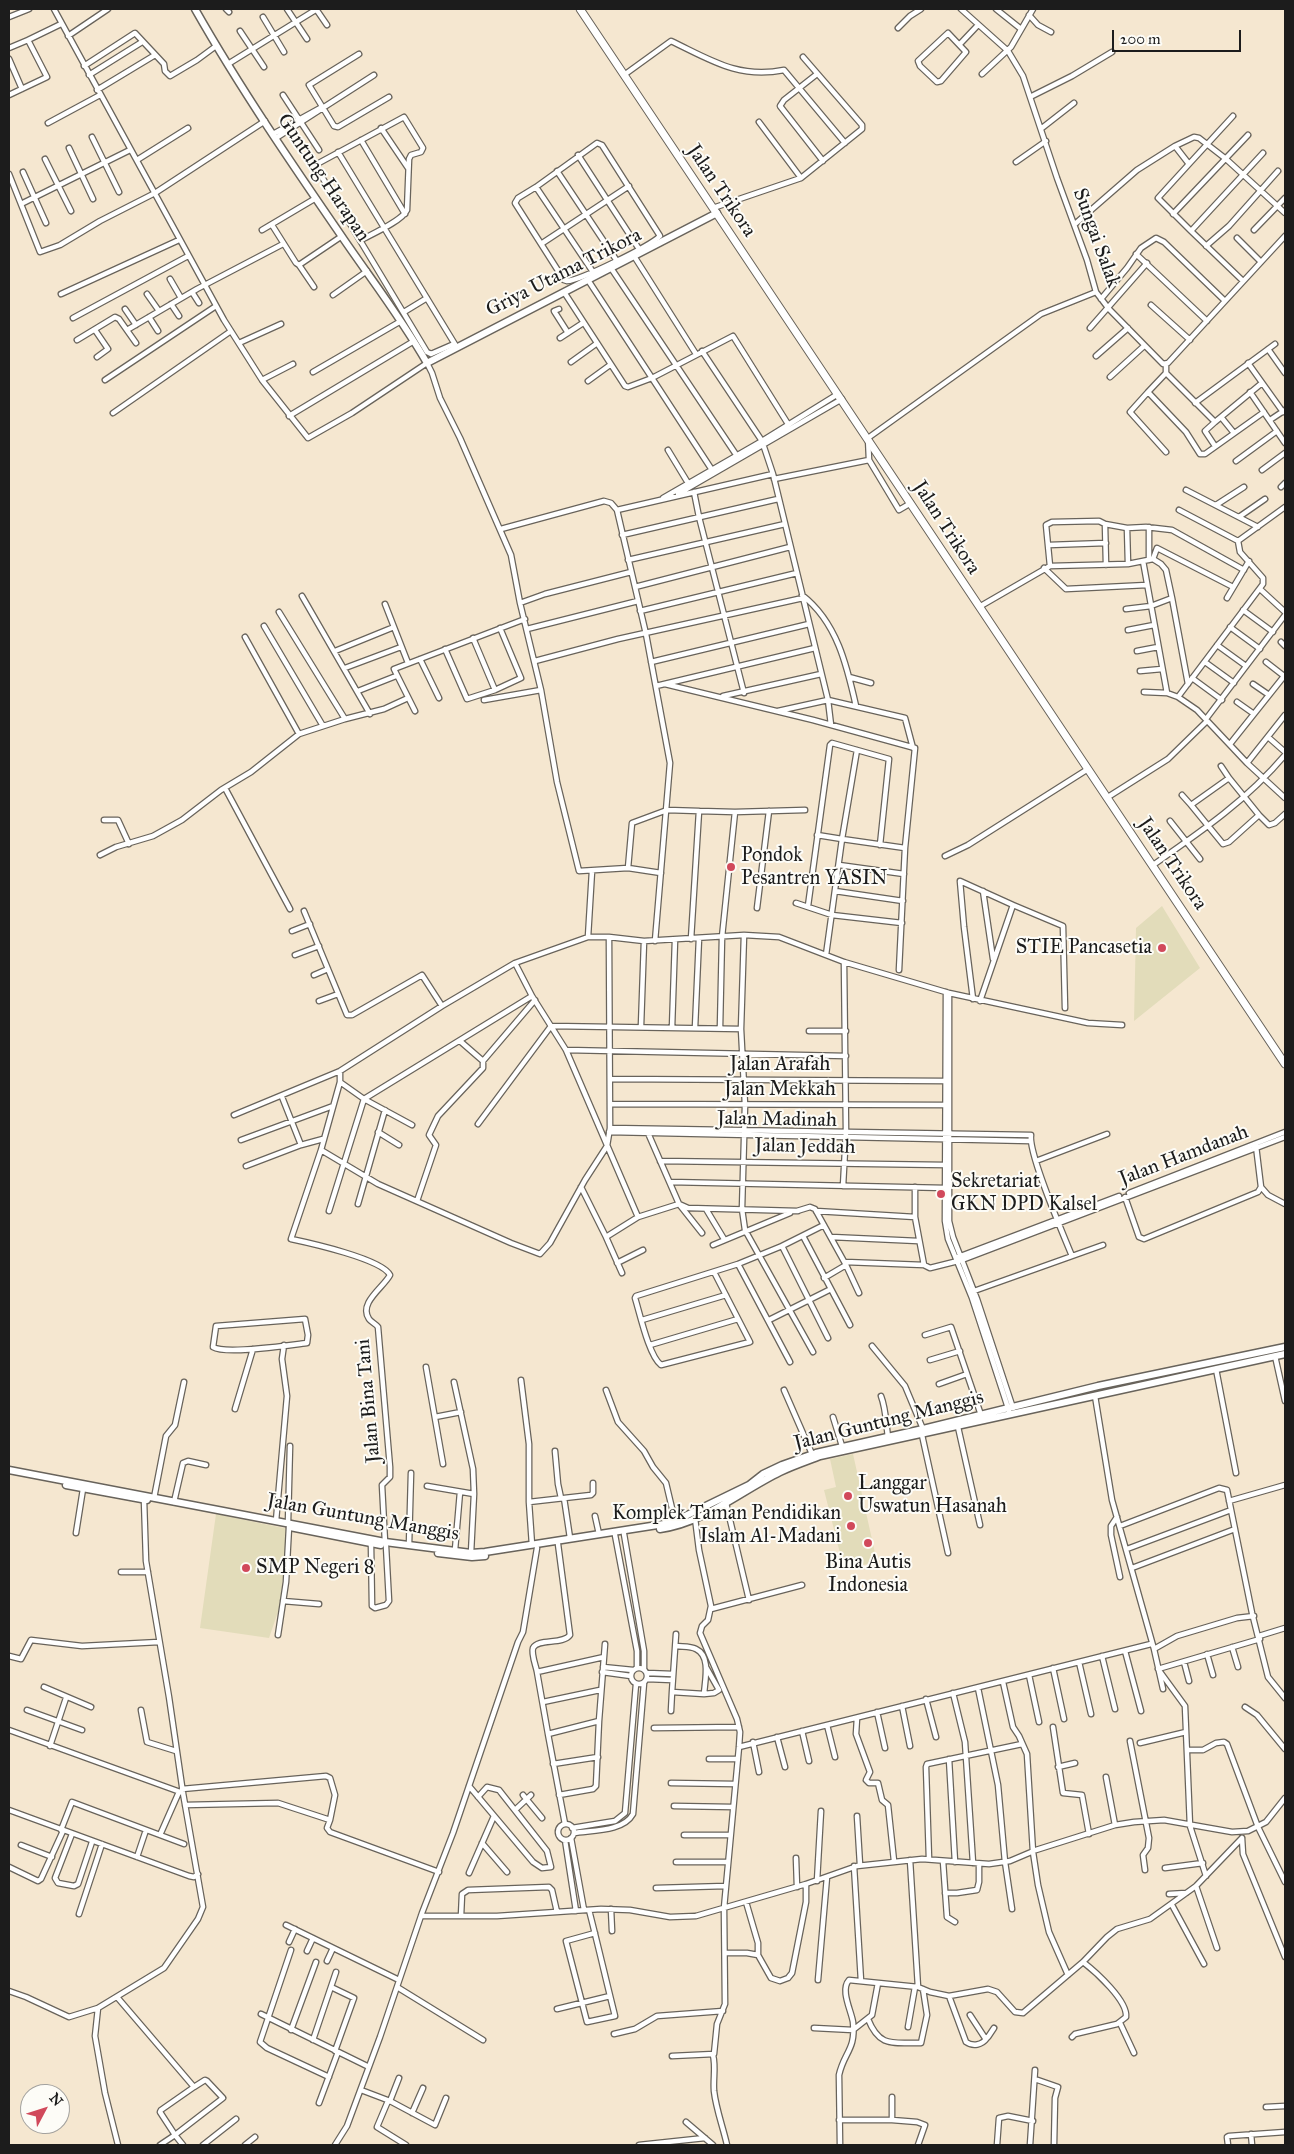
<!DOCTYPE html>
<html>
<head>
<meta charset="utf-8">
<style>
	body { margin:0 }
	#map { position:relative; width:1294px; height:2154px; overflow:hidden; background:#f5e7d0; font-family:"IM FELL Great Primer",serif }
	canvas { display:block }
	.frame { position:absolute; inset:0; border:10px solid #1c1c1c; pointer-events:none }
	.north { position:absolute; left:20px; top:2084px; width:50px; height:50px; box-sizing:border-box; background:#fdfcf7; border:1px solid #a3a29f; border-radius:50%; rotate:50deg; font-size:14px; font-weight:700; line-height:20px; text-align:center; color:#1c1c1c }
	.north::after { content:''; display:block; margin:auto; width:18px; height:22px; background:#d1495b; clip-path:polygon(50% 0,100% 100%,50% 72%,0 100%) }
	.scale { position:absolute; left:1112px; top:30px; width:129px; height:22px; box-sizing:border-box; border:2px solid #1c1c1c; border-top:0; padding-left:6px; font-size:15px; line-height:18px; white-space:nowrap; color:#1c1c1c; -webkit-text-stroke:4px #fdfcf7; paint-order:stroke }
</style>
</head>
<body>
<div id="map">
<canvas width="1294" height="2154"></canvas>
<div class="frame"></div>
<div class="north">N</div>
<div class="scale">200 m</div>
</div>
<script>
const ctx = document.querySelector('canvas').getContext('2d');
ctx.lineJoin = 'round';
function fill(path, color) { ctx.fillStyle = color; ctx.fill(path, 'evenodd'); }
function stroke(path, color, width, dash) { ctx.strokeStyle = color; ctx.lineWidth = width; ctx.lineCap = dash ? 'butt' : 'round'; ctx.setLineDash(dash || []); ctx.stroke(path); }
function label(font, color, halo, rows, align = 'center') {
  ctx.font = font + ' "IM FELL Great Primer",serif'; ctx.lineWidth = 4; ctx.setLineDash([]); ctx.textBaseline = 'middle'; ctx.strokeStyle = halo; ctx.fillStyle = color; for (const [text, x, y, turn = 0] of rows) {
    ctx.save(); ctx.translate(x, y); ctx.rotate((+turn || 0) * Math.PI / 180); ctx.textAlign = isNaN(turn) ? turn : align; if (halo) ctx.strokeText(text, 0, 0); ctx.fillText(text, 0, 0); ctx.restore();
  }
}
fill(new Path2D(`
	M1162 906 1200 968 1134 1021 1136 928Z
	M853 1454 877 1562 844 1569 824 1490 836 1487 830 1459Z
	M216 1514 288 1529 280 1606 269 1638 200 1628Z`), '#e2dcba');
const street = new Path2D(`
	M54 9 224 320 262 380 308 438 352 413 427 363 432 373 440 398 460 438 511 555 520 603 541 690 557 782 579 871 628 868 661 873
	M226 9 229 12
	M287 9 307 39
	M316 9 327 25
	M961 9 1008 51 1023 76 1057 178 1087 260 1096 292 1109 309 1163 364 1168 363 1285 236
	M996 9 1021 29
	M1029 15 1038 25 1051 32
	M9 17 29 9
	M263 17 284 52
	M898 28 910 16 921 9
	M240 31 264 67
	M948 33 966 52 941 81 937 82 920 66 918 61Z
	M68 36 108 9
	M960 44 978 25
	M9 48 28 40
	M359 54 309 85 334 126 338 127 389 97
	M9 59 22 89
	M228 64 317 9
	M84 66 135 33 164 64 165 71 170 76 197 60 216 46
	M817 74 784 100 780 106 823 161
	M982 74 1011 47 1033 9
	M89 75 142 42
	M624 75 671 41C711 60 738 79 784 70L845 143
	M97 90 155 55
	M9 95 47 77 28 40 61 24
	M283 95 319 150
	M1030 97 1072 76 1112 52
	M759 122 801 178
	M48 123 100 95
	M381 128 408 168
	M1042 128 1074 103
	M273 134 322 107
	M92 137 119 192
	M276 138 374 75
	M361 140 405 214
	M597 143 602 145 660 236C650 246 581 280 567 281L564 280 515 203 518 198 536 187Z
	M1175 146 1189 164 1158 198 1191 231
	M69 148 93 199
	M338 152 456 346
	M578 155 639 249
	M45 159 71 211
	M137 160 188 128
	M1016 162 1046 141
	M1189 164 1233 116
	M557 171 617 261
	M23 172 46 223
	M9 174 40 252 60 245 100 221 155 193 265 121
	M536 187 593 272
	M21 204 130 150
	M713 208 801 178 862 129V125L803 57
	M1173 214 1248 135
	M1075 224 1137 170 1175 146 1194 137 1199 138 1226 159 1285 213
	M272 225 296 263 299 265 314 287
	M262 230 316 198
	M1254 230 1285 198
	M1237 238 1261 262
	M361 240C372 234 402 221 407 210L409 159 411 155 421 152 423 148 404 117 317 164 316 167 427 352 431 354 454 344
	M541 244 629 186
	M1206 246 1229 226 1278 171
	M1136 254 1207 321
	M634 256 696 354
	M299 265 342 236
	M611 268 737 456
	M170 279 181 298
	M588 280 712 470
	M1243 281 1191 231 1263 153
	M192 292 199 303
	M564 292 625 386 628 387 652 378 733 336 788 424
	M61 294 179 240
	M147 294 159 311
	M333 295 367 271
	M1101 299 1127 268 1141 248 1156 238 1164 242 1225 301
	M171 304 179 316
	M1151 305 1190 340
	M125 309 136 325
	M559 309 554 311 568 333
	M404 312 427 298
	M149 317 158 331
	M73 318 188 256
	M1090 328 1147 263
	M95 330 108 349 97 357
	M127 330 197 289 283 244
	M560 338 583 323
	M77 340 115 317 119 319 136 343
	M239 343 281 324
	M1268 349 1285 373
	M702 351 762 441 773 474 828 700 831 725
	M1096 356 1128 328
	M571 362 596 344
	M1248 363 1283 412
	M1166 364V373L1148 392 1186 432 1200 454H1205L1264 412
	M313 372 401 321
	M1166 373 1215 422 1262 383
	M1110 377 1144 346
	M105 380 216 306
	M262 380 293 364
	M588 381 610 365
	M1148 392 1130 412 1166 452
	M1250 392 1285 443
	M1195 403 1275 344
	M113 413 231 331
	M289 416 414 341
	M1221 417 1234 433
	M1270 420 1285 410
	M1215 422 1205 431 1215 446
	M668 450 688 483
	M869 460 868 438 1041 314 1096 292
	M1236 461 1277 431
	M1262 470 1285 453
	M774 479 869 460 899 510 911 503
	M1281 487 1285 483
	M1186 490 1258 527
	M694 492 699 517 744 693
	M678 494 842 399
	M663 498 762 441 838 394
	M1216 505 1244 487
	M1179 510 1238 541
	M1239 517 1265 499
	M1105 524 1106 565
	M1149 527V560
	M1127 528 1128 564
	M501 529 604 501 611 503 617 510
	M622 535 778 499
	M1049 545 1106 543
	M1153 559 1157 548 1233 587
	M628 560 785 524
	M1143 561 1167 693
	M1050 566 1128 564 1153 559 1161 564 1166 570 1172 598 1188 684
	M1044 568 1066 589 1147 585
	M635 587 790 547
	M1260 589 1285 612
	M802 595C837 622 847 666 856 706
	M302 596 370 714
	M1227 598 1249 561
	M520 603 545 594 631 572
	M385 604 408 663
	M979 607 1050 566 1046 525 1052 522 1099 521 1105 524 1127 528 1146 527 1172 530 1244 570
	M1126 609 1151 606 1172 598
	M1243 610 1273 632
	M640 611 797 573
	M279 612 345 719
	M264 626 323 726
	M1230 627 1260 649
	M527 629 638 601
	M1128 630 1154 625
	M245 637 299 734
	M473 638 495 690
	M1281 642 1285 646
	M1217 645 1246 666
	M445 649 467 699 495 690 521 678 500 628
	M335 651 394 627
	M1137 651 1158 647
	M420 659 439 698
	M535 661 618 639 803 598
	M651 662 809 624
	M1205 662 1234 683
	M1266 662 1284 676
	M345 668 401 647
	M1140 671 1162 669
	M849 677 871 683
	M1192 678 1222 700
	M665 684 813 720 915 748 905 848 899 970
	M1253 684 1269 695
	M656 686 815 648
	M358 691 396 676
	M1144 692 1167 693 1178 697 1197 710 1247 763 1285 798
	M723 696 821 674
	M1178 697 1263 584V578L1240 552 1238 541 1285 507
	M484 700 541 690
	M1237 702 1254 714
	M415 711 394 669 525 619
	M778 711 828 700 905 718 913 748
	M1206 719 1285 615
	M1268 737 1285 752
	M1230 744 1285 675
	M1247 763 1285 715
	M1221 766 1229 778
	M1229 778 1259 815 1229 842 1223 844 1191 805Z
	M225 788 290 909
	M1182 795 1191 805
	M1108 797 1168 759 1207 721
	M1259 815 1269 825 1275 823 1285 814
	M104 820H118L129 844
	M1170 821 1200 859
	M817 835 842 839 857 750 889 759 880 845
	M100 855 116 847 153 836 182 820 221 790 251 772 299 734 345 719 384 709 408 698
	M945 856 968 845 1088 769
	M839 865 904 874
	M1153 865C1202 831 1246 801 1285 755
	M628 868 632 823 667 810 699 811
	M592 871 588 937H609L644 941 744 935 779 937 844 962 949 993 1088 1023 1122 1025
	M835 891 903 901
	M983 891 993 959
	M796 903 832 915 902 923
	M1013 905 1063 926 1065 1008
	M808 906 830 745 832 743 857 750
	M757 908 769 811
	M304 911 347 1015H352L422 975 442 1006
	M292 931 310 924
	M744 935 741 1029 745 1105 742 1209 745 1230 813 1352
	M588 937 515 963 532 996 566 1050 638 1217
	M691 939 699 811 735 812 805 810
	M655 941 670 763 646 634 617 510 773 474
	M295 955 319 946
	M826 955 842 839 905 848
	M314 975 328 969
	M946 992 945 1221 948 1239 972 1298 1009 1411
	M949 993V1221L953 1237 977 1299 1013 1408
	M973 999 964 927 960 881 1013 905 980 1001
	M319 1001 338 994
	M641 1026 644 941
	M672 1028 675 940
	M695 1028 699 938
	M720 1028 722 937 735 812
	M809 1031H846
	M460 1041 483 1061
	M566 1050 846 1056
	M340 1071V1082L364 1099 532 996
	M610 1079 946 1081
	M340 1082 321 1150 378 1184 511 1243 540 1254 550 1243 585 1180 607 1146 610 1128 609 937
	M282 1097 301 1145 323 1139
	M610 1104 948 1105
	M234 1115 340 1071 442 1006 515 963
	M478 1124 551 1026 741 1029
	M610 1128 1031 1135C1028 1153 1063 1234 1072 1256
	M378 1132 399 1145
	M609 1132 1030 1141
	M648 1133 679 1204 688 1208 798 1211
	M241 1140 333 1106
	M1256 1146 1261 1187 1268 1195 1285 1204
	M321 1150 291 1239C310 1243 382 1259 390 1275 384 1287 358 1303 369 1319 371 1322 376 1324 378 1327L390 1467V1477L382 1485 385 1542
	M660 1161 946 1165
	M1036 1161 1107 1134
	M246 1166 301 1145
	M670 1182 946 1188
	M843 1186 846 1132 844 962
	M581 1187 606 1237
	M1129 1193 1285 1132
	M1125 1197 1139 1237 1144 1239 1258 1192 1261 1187
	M417 1201 436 1145 429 1135 438 1116 483 1068V1061L535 1000
	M358 1204 385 1110
	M706 1209 724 1239
	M329 1211 364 1099 412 1125
	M797 1211 810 1207 815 1209 846 1265 824 1278
	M816 1211 915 1217 924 1265 930 1268 962 1260 1285 1137
	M915 1217V1187
	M803 1236 850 1325
	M831 1237 918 1241
	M713 1245 790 1213
	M782 1246 828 1338
	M958 1257 1119 1196
	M845 1262 924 1265
	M617 1263 643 1250
	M738 1264 790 1362
	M846 1265 859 1293
	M714 1272 750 1342 661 1365C649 1356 640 1314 635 1298L636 1296 738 1264 782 1246 824 1225
	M622 1273 606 1237 638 1217 679 1204 702 1233
	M974 1291 1103 1245
	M305 1319 308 1335 307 1343C289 1345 226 1355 213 1347L216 1326Z
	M642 1320 726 1295
	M769 1320 831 1289
	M925 1335 951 1327 981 1415
	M650 1345 738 1319
	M872 1346 905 1386 923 1429
	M1275 1356 1285 1401
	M930 1360 960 1351
	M426 1367 443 1464
	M1216 1369 1236 1473
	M521 1380 529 1444V1502L532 1545
	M454 1382 473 1469 474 1494 471 1553
	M939 1384 967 1374
	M606 1390 618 1422 644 1451 653 1467 666 1483 675 1521
	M784 1390 812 1454
	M881 1396C886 1409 886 1423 888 1437
	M1095 1396 1112 1500 1154 1649 1163 1689
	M235 1409 253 1349
	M435 1417 461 1412
	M833 1417 842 1446
	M958 1427 980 1525
	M922 1435 948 1553
	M555 1451 558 1484 561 1498
	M427 1486 474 1494
	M154 1498 166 1436 175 1425 184 1382
	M564 1498 570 1538
	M1229 1501 1285 1485
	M174 1502 183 1463 188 1461 206 1465
	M529 1502 591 1495 593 1493V1483
	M726 1503 749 1600
	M595 1516 599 1534
	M1117 1517 1111 1526V1535L1120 1577
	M276 1521 287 1396 282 1359 284 1345
	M288 1523 290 1446
	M1120 1526 1219 1488 1227 1490 1252 1613 1268 1677 1285 1698
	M76 1533 83 1489
	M624 1534 644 1651V1669
	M615 1535 637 1651V1668
	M371 1544 372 1606 375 1608 386 1605 389 1601 386 1546
	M409 1545 411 1473
	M1127 1549 1231 1510
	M455 1550 460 1492
	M1132 1568 1235 1529
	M121 1572H148
	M283 1601 319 1604
	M711 1609 802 1585
	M278 1635 286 1582 289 1527
	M1259 1636 1285 1628
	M676 1646C682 1647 690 1646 696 1649 711 1656 705 1680 704 1694L672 1692 676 1634
	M1232 1647 1238 1667
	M1154 1649 1177 1636 1237 1618 1254 1616
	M1125 1651 1141 1711
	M1207 1654 1213 1675
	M9 1656 21 1659 31 1640 82 1646 159 1642
	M1102 1656 1115 1709
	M604 1657 605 1644
	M1079 1662 1091 1714
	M1184 1662 1189 1681
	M603 1667 633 1670
	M631 1676a8 8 0 1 1 16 0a8 8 0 1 1-16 0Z
	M1053 1668 1064 1719
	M537 1672C536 1666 531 1654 533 1648 538 1638 563 1645 570 1635L558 1544
	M602 1672 631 1676
	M647 1673 673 1674
	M1029 1675 1039 1722
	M647 1679 672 1680
	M1003 1682 1013 1727 1019 1736 1027 1754 1033 1852 1038 1885 1049 1932 1068 1975
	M44 1687 91 1707
	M978 1688 998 1785 1005 1862 1012 1909
	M953 1693 965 1742 973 1863
	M704 1694 714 1693 719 1690 706 1667
	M926 1699 936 1737
	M543 1702 600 1690
	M902 1706 910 1746
	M1245 1707 1257 1715 1285 1749
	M27 1710 82 1730
	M141 1710 147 1742 176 1751
	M671 1711 672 1692
	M877 1712 885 1748
	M857 1718 856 1734 870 1772 866 1780 869 1783H878L882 1800 888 1805 894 1861
	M827 1725 835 1757
	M1053 1727 1063 1793 1082 1795 1089 1834
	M654 1728 739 1727
	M9 1730 183 1793
	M802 1731 809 1761
	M548 1734 537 1672 604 1657 599 1721 548 1734 565 1824
	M777 1737 785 1767
	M1130 1741 1149 1838 1148 1848 1143 1855 1145 1870
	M753 1742 759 1772
	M1140 1743 1186 1732
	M50 1746 66 1698
	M739 1747 1151 1644
	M1187 1750H1203L1216 1743 1224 1742 1227 1744 1258 1827 1285 1882
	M709 1759H738
	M949 1759 955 1862
	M553 1764 598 1757
	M1058 1767 1075 1763
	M1106 1777 1115 1825
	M671 1783 735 1784
	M469 1786 533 1862 542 1868 551 1867 547 1851 499 1790 487 1787 478 1797
	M182 1789 326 1776 330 1778 335 1795 330 1820
	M523 1795 542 1818
	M559 1795 593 1789 596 1786 599 1721
	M185 1805 278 1803 330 1820 327 1828 330 1832 439 1872
	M674 1806 733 1807
	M9 1810 189 1876 194 1877 198 1874
	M515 1810 531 1795
	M857 1816 860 1865
	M558 1832a8 8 0 1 1 16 0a8 8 0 1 1-16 0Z
	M572 1828 615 1821 625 1813 636 1684
	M61 1830 72 1802 184 1844
	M574 1833C592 1830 623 1832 633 1814L644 1683
	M72 1834 55 1878 58 1883 74 1886 78 1884 92 1842
	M160 1835 179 1792
	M684 1835H730
	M571 1838 584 1910
	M1242 1838 1243 1854 1285 1957
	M565 1840 576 1911
	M482 1843 507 1872
	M21 1845 52 1857
	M137 1857 146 1830
	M796 1858 797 1887
	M929 1859 926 1767 927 1764 1022 1744
	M910 1860 918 1987
	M943 1861 947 1917 955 1922
	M676 1862H728
	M854 1866 861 1981
	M9 1867 38 1881 41 1879 63 1831
	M1165 1868 1203 1863
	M469 1873 494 1816
	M1206 1876 1190 1826 1185 1706 1158 1669 1260 1639
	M817 1881 821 1811
	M1196 1886 1217 1948
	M656 1888 726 1886
	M945 1893H957L977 1890 979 1882V1865
	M1169 1894 1186 1893
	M746 1902 758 1943V1955
	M1172 1905 1204 1964
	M611 1909 612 1931
	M589 1910C598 1945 606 1980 615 2016L587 2022 566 1941 595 1933
	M79 1914 102 1844
	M421 1916H497L601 1909 630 1910 670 1917 696 1916 806 1884 857 1866 922 1859 989 1864 1010 1861 1036 1850 1115 1825 1134 1822 1164 1820 1232 1832 1248 1831 1266 1822 1285 1798
	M461 1916 462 1894 468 1890 549 1887 552 1890 557 1912
	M286 1925 399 1980
	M289 1942 295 1929
	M291 1950 260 2042 267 2048 329 2077
	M307 1951 313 1938
	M725 1953H747L758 1955 771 1978 780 1981 788 1978 792 1973 806 1902V1884
	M327 1961 333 1948
	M818 1980 827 1877
	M331 1987 354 1998 335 2051
	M397 1987 483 2040
	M9 1991 26 1997 69 2017 98 2008
	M949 1996 966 2042C973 2047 982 2045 987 2038
	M117 1997 194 2087 161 2110 160 2112 175 2135 160 2145
	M557 2009 610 1996
	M261 2014 369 2067
	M970 2015 985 2038 988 2037 994 2028
	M868 2019C880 2049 894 2042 921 2043L927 2015 923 1989
	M1120 2023 1134 2053
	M908 2027 915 1987
	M814 2028 853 2030 872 2015 878 1983
	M291 2030 316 1962
	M614 2034 635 2029 657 2016 723 2011
	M1072 2037 1075 2034 1117 2024 1126 2017C1128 2001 1096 1972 1083 1962
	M313 2040 336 1972
	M713 2055C716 2067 713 2078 714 2091 716 2109 723 2127 727 2145
	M672 2056 714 2054 717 2024 725 2004 724 1908 739 1747 740 1732 737 1719 700 1633 702 1626 708 1620 711 1606 699 1550 695 1518
	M1035 2079 1058 2087 1055 2098 1054 2145
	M361 2090 390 2101 435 2125 446 2098
	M892 2097V2120L917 2122 925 2125 918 2145
	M388 2101 377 2127 406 2145
	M390 2101 399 2078
	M319 2103 338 2052
	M1266 2107 1285 2106
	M412 2113 423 2088
	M839 2120H892
	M686 2122 713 2145
	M1251 2134 1252 2145
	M118 2145 105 2093 95 2036 98 2008 164 1968 198 1919 203 1907 183 1793 169 1697 146 1561 144 1500
	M183 2145 175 2135 223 2098 207 2081 205 2080 194 2087
	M203 2145 236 2119
	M245 2145 255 2137
	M335 2145 347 2126 380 2037 422 1913 453 1833 518 1642 523 1632 537 1548
	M639 2145 705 2138
	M840 2145 839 2075C844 2052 856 2050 853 2022 851 2010 840 1990 849 1980L918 1987 930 1992 949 1996 988 1989 997 1992 1015 2012 1023 2013 1083 1962 1107 1937 1117 1929 1150 1919 1196 1886 1242 1838
	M997 2145 999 2118 1008 2116 1033 2121
	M1030 2145 1035 2070
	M1228 2145 1227 2137 1229 2136 1285 2132`);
const secondary = new Path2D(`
	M195 9C241 90 294 167 347 244 374 283 403 321 427 363L717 213
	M9 1470 385 1542 471 1553 485 1552 664 1524 677 1520 749 1485 763 1474 782 1465 816 1453 923 1429 1098 1386 1285 1347
	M66 1485 147 1500
	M290 1527 381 1545
	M660 1529C704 1523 741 1491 780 1472 792 1466 807 1461 820 1456L1285 1354
	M438 1553 472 1557 485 1556`);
const primary = new Path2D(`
	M580 9 1285 1064`);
stroke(street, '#68635b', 7);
stroke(secondary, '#68635b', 9);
stroke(primary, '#68635b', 9);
stroke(street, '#fff', 4.5);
stroke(secondary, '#fff', 6);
stroke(primary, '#fff', 7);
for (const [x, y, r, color] of [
	[731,867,5,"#d1495b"],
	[1162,948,5,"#d1495b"],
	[941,1194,5,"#d1495b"],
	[848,1496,5,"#d1495b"],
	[851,1526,5,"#d1495b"],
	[868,1543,5,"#d1495b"],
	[246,1568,5,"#d1495b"]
]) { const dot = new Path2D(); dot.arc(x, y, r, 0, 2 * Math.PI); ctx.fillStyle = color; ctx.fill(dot); stroke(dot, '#fdfcf7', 2); }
label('20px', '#1c1c1c', '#fdfcf7', [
	["Guntung Harapan",323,178,56],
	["Jalan Trikora",721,191,56],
	["Sungai Salak",1096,238,70],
	["Griya Utama Trikora",564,273,-27],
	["Jalan Trikora",946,528,57],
	["Jalan Trikora",1172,864,56],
	["Jalan Arafah",780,1065],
	["Jalan Mekkah",780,1090],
	["Jalan Madinah",777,1120,1],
	["Jalan Jeddah",805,1147,1],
	["Jalan Hamdanah",1184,1156,-21],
	["Jalan Bina Tani",369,1401,-95],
	["Jalan Guntung Manggis",889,1421,-14],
	["Jalan Guntung Manggis",363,1518,10]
]);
label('20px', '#1c1c1c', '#fdfcf7', [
	["Pondok",741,856],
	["Pesantren YASIN",741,879],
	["STIE Pancasetia",1152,948,"right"],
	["Sekretariat",951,1182],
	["GKN DPD Kalsel",951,1205],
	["Langgar",858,1484],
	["Uswatun Hasanah",858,1507],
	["Komplek Taman Pendidikan",841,1514,"right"],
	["Islam Al-Madani",841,1537,"right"],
	["Bina Autis",868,1563,"center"],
	["Indonesia",868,1586,"center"],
	["SMP Negeri 8",256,1568]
], 'left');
</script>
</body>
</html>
